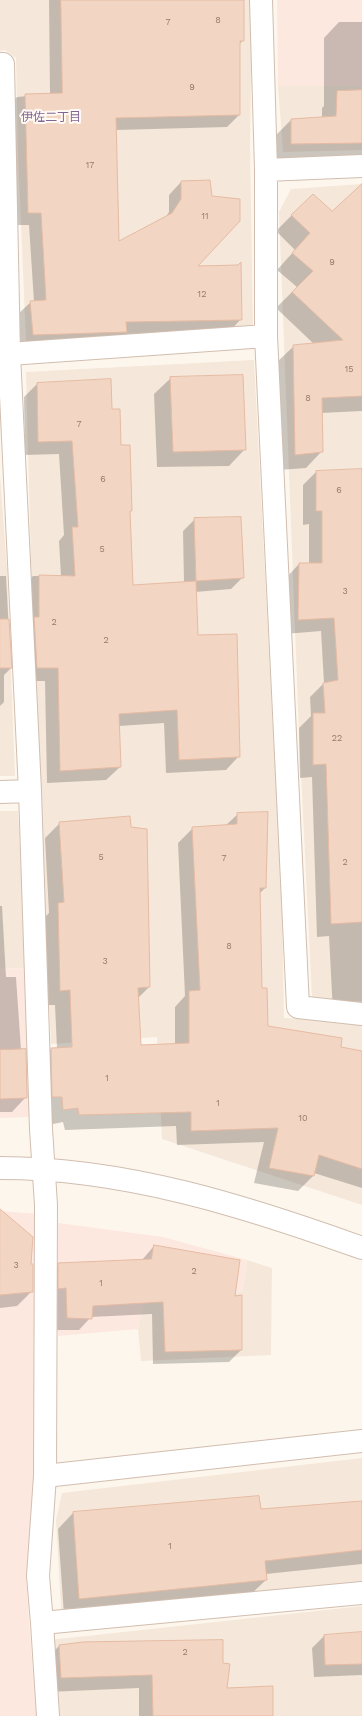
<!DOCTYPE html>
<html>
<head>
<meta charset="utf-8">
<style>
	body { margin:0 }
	canvas { display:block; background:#fdf6ec }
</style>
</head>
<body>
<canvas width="362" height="1716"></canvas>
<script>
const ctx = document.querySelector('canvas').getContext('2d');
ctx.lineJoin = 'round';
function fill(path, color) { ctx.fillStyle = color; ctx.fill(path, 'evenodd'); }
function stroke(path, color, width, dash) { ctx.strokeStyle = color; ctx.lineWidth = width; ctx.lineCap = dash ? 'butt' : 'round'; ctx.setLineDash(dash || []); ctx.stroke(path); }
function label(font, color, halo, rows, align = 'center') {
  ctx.font = font + ' "Work Sans","Noto Sans JP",sans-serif'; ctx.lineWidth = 4; ctx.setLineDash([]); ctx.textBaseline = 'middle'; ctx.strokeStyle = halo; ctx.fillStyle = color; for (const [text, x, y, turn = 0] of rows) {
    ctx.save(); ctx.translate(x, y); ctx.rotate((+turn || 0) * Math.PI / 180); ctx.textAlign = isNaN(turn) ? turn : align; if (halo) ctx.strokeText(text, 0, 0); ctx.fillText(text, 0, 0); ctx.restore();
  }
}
fill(new Path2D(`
	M0 0H252L250 146 253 330 26 342 18 153 16 58 5 50 0 51Z
	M278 86H362V150L283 152Z
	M362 184V1001H336L312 997 299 733 279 212 291 189Z
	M254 360 282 904 284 1018 362 1023V1205L162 1139 157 1037 51 1044 34 676 26 372Z
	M0 474 7 569 15 776H0Z
	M0 811H18L26 968 0 969Z
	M247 1260 272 1268 271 1355 141 1361 138 1329 144 1298 242 1292Z
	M362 1458V1583L61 1609 56 1520 62 1493Z
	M362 1606V1716H56L50 1640Z`), '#f5e8da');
fill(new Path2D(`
	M277 0H362V86H278Z
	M26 968 30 1117 0 1118V969Z
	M0 1211 39 1214 34 1476 26 1578 36 1716H0Z
	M58 1223 163 1237 247 1260 242 1292 145 1298 138 1329 58 1336Z`), '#fde8e0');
fill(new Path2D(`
	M49 0H243V40L239 45V115L227 127 115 130 118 242 166 217 169 212V195L181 182 196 267 241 319 229 332 124 334 113 344 21 347 18 314 31 302H34L29 225H16L4 110 17 97 50 94Z
	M339 22H362V158L276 159V135L291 120 322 118V108L324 106V38Z
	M362 202V411L321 413 322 451 306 468 279 470 277 362 294 346 314 344 276 308 297 287 277 270 295 250 276 231 292 215 332 213Z
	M171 378 245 449 229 466 157 467 154 394Z
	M37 384 111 410 120 446 131 510 129 512 132 586 184 583 183 531 195 519 243 577 231 589 195 592 197 636 239 756 226 770 166 773 164 723 119 726 120 767 106 780 47 783 45 681H24L19 590 33 576H61L59 541 64 535 59 454 25 455 24 397Z
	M362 470V1011L333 1013 329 936 317 937 312 777 300 778 299 728 311 716 310 697 324 683 321 631 285 634 286 578 299 564H309V524L303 525V485L316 472Z
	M0 576H6L11 668 4 675V702L0 706Z
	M238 814 265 888 260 893 261 989 267 1027 340 1047 362 1052V1188L314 1173 313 1176 298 1191 254 1183 264 1142 177 1145 176 1126 65 1130 63 1122 48 1125 36 1064 51 1049H57L55 1005H46L44 918 49 913 45 838 60 823 149 987 137 999 140 1046 175 1044V1007L185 996 178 843 193 828 225 826Z
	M0 906H2L6 977H16L21 1050 26 1097 12 1112H0Z
	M0 1222 30 1265 32 1291 17 1306 0 1308Z
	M154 1246 241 1350 229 1362 153 1364 152 1314 91 1317 79 1330H55L47 1276 59 1264 142 1260Z
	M362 1502V1564L266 1574V1580L250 1595 64 1615 58 1529 73 1513 260 1510Z
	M362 1633V1675L314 1677 312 1648 324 1636Z
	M83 1643 222 1664 226 1689 272 1716H139V1688L48 1692 45 1660 59 1646Z`), '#0003');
const building = new Path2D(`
	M61 0H244V41H240V115L116 118 119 241 172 213 181 199V181L210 180 212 196 240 199V221L198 266 238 265 241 262 242 320 126 322 127 332 33 335 30 301 46 300 41 213H28L25 94 62 93Z
	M362 90V143L291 144V119L336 116 337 91Z
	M362 184V396L322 398 323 452 295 455 293 345 343 340 292 292 313 271 292 253 310 233 291 215 313 194 332 211Z
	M243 375 246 450 173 452 170 377Z
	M111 379 112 409H120L121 445H130L132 511H130L133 585 196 581 198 635 237 634 240 757 179 760 177 710 119 714 121 767 60 771 58 668H37L34 617H39V575L75 576 72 527H78L72 441 38 442 37 383Z
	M362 469V922L331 924 326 764 313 765V713H325L323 683 338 680 334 618 298 620 299 563H322V511H316V471Z
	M241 517 244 578 196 581 194 518Z
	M0 619H9L12 668H0Z
	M268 812 266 888H260L262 988H267L268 1026 342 1038 341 1047 362 1051V1169L319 1155 314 1176 269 1168 278 1128 191 1131V1112L79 1115 78 1108 63 1110 62 1097H52L51 1048 72 1047 70 990 60 991 58 903 64 902 59 822 130 816 131 827 147 829 150 987 138 988 141 1045 189 1043V991L200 990 192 827 237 824V813Z
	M26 1049 27 1098 0 1099V1050Z
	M0 1209 33 1237 31 1264H33V1292L0 1295Z
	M154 1245 240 1260 235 1296 242 1295V1350L165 1352 163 1302 93 1306 92 1319 67 1318 66 1288 58 1289V1263L151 1259Z
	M259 1496 261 1509 362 1501V1550L265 1561 267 1580 79 1599 73 1512Z
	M362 1632V1664L325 1665 324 1635Z
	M223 1640V1663L230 1664 227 1688 273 1686V1716H153L152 1675 61 1678 59 1645 83 1642Z`);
fill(building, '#f3d5c3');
stroke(building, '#e6bba3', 1);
const minor = new Path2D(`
	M261 0 266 170V336L298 1007 362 1014
	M0 64H3L9 354 30 791 41 1129 46 1205 45 1476 38 1576 42 1623 362 1593
	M266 170 362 166
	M9 354 266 336
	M0 792 30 791
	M45 1476 362 1441
	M42 1623 48 1716`);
const tertiary = new Path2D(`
	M0 1168C125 1168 245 1206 362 1248`);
stroke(minor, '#d1beb0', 24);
stroke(tertiary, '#d1beb0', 24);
stroke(minor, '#fff', 22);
stroke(tertiary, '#fff', 22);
label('9px', '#987a6a', null, [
	["8",218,20],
	["7",168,22],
	["9",192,87],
	["17",90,165],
	["11",205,216],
	["9",332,262],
	["12",202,294],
	["15",349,369],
	["8",308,398],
	["7",79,424],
	["6",103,479],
	["6",339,490],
	["5",102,549],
	["3",345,591],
	["2",54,622],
	["2",106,640],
	["22",337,738],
	["5",101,857],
	["7",224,858],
	["2",345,862],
	["8",229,946],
	["3",105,961],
	["1",107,1078],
	["1",218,1103],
	["10",303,1118],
	["3",16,1265],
	["2",194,1271],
	["1",101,1283],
	["1",170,1546],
	["2",185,1652]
]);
label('12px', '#846695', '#fffaf3', [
	["伊佐二丁目",51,117]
]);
</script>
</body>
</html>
